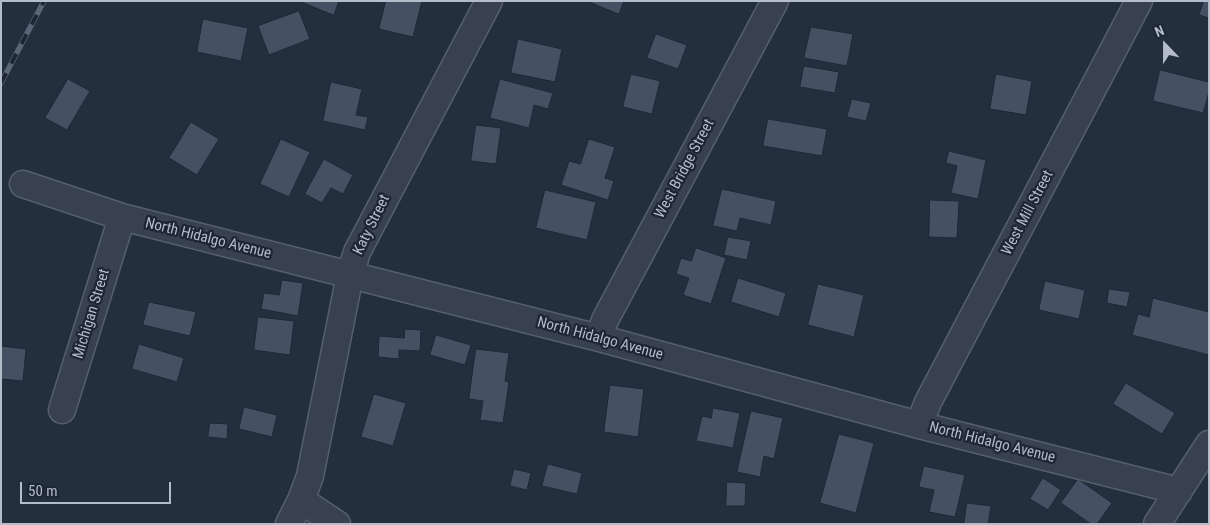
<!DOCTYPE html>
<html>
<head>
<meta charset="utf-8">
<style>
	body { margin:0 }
	#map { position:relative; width:1210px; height:525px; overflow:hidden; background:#242f3e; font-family:"Roboto Condensed",sans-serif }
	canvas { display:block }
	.frame { position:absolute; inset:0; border:2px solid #b4bcc9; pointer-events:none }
	.north { position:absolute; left:1140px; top:20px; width:50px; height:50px; -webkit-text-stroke:4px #1d2633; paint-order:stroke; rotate:338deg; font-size:14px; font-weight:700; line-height:20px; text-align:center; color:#b4bcc9 }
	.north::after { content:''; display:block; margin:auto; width:18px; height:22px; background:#b4bcc9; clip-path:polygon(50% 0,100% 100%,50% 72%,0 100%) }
	.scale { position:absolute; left:20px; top:482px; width:151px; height:22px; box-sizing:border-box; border:2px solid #b4bcc9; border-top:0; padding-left:6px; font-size:15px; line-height:18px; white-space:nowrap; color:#b4bcc9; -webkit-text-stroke:4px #1d2633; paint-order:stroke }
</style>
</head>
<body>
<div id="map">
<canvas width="1210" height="525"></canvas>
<div class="frame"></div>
<div class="north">N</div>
<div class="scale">50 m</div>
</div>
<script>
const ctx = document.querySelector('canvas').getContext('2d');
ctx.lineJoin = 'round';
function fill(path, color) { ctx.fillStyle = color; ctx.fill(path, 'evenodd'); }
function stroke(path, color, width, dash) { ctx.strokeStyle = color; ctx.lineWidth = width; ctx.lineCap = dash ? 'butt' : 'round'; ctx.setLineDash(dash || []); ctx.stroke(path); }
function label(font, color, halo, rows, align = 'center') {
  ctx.font = font + ' "Roboto Condensed",sans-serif'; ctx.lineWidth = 4.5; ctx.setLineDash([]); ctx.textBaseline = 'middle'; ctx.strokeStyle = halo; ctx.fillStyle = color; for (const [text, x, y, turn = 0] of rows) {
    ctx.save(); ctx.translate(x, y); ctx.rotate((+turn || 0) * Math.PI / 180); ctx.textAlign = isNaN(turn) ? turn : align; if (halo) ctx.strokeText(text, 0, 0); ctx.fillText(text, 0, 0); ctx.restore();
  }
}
const building = new Path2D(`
	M299 1H339L334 15Z
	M386 1H422L413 37 379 29Z
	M587 1H624L619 14Z
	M1204 1H1209V18L1199 15Z
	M299 11 310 39 269 55 258 26Z
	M203 19 248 28 241 61 197 52Z
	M811 27 853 34 847 66 804 58Z
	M656 34 687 45 678 69 647 58Z
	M518 39 562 49 555 82 511 73Z
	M804 66 839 72 835 93 800 87Z
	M1160 70 1209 82V92L1203 113 1153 101Z
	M631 74 660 81 652 114 623 107Z
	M996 74 1032 81 1026 115 990 109Z
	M68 79 90 91 67 130 45 118Z
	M500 79 553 93 548 109 534 105 529 128 490 118Z
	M331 82 362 89 356 115 368 117 365 130 323 121Z
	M852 99 871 103 866 121 847 117Z
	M768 119 827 129 822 156 763 146Z
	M191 122 219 139 197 175 169 158Z
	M476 125 501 128 496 164 471 161Z
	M281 139 310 152 289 197 260 184Z
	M589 139 615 147 605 178 614 181 608 200 561 185 569 161 580 164Z
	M949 151 986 160 978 199 951 193 957 166 946 163Z
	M324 159 353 175 343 194 331 188 322 203 305 194Z
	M722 189 776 201 771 225 740 218 737 231 713 226Z
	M545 190 596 202 587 240 536 228Z
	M930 200 959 201 957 238 929 237Z
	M728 237 751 241 747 260 724 255Z
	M696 248 726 258 711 304 683 295 689 278 676 274 681 258 691 261Z
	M738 278 786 293 779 317 731 302Z
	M282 280 303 283 298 316 261 309 264 293 279 295Z
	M1045 281 1085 290 1079 319 1039 310Z
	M818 284 864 295 854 337 808 325Z
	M1109 289 1130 292 1127 307 1107 303Z
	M1153 298 1209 312V355L1132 335 1138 314 1149 317Z
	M149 302 196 312 190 336 143 325Z
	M258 317 294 321 290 355 254 350Z
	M405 329 421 330 420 351 399 350V359L378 357 379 336 404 338Z
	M436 335 471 345 465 365 430 355Z
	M139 344 184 358 177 382 132 369Z
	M1 346 26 349 23 381 1 379Z
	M476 349 509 353 505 381 509 382 503 423 480 420 483 401 469 399Z
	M1126 383 1175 413 1162 434 1113 404Z
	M610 385 644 389 638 437 604 432Z
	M374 394 406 403 393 446 361 437Z
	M244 407 277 415 272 437 239 429Z
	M713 408 740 413 733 448 696 441 702 416 711 418Z
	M751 411 783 418 774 459 764 456 760 477 737 472Z
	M210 423 228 424 227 439 208 437Z
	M839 434 874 443 856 513 820 503Z
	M548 464 582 473 577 494 542 486Z
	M924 466 965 475 955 517 929 512 934 490 919 487Z
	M514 469 531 473 527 490 510 486Z
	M1043 478 1061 490 1048 510 1030 499Z
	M1078 479 1112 503 1097 524H1091L1061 503Z
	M727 482 746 483 745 506H726Z
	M967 503 991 506 988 524H964Z`);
fill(building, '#455162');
stroke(building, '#1f2835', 1);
const minor = new Path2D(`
	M23 184 122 217 599 338 919 425 1179 491
	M599 338 605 320 775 1
	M62 410 122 217
	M919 425 928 402 1139 1
	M301 500 337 524
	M289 524 301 500 310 476 350 275 357 252 489 1
	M1157 524 1209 444`);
stroke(minor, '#565f6c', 29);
stroke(minor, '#38414e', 26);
const rail = new Path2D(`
	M1 83 44 1`);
stroke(rail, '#5a6575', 5.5);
stroke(rail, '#1d2633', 4, [11]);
label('15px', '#b4bcc9', '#1d2633', [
	["West Bridge Street",685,169,-62],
	["West Mill Street",1028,213,-62],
	["Katy Street",372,225,-64],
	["North Hidalgo Avenue",208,239,14],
	["Michigan Street",92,314,-73],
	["North Hidalgo Avenue",600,339,15],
	["North Hidalgo Avenue",992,443,14]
]);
</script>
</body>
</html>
